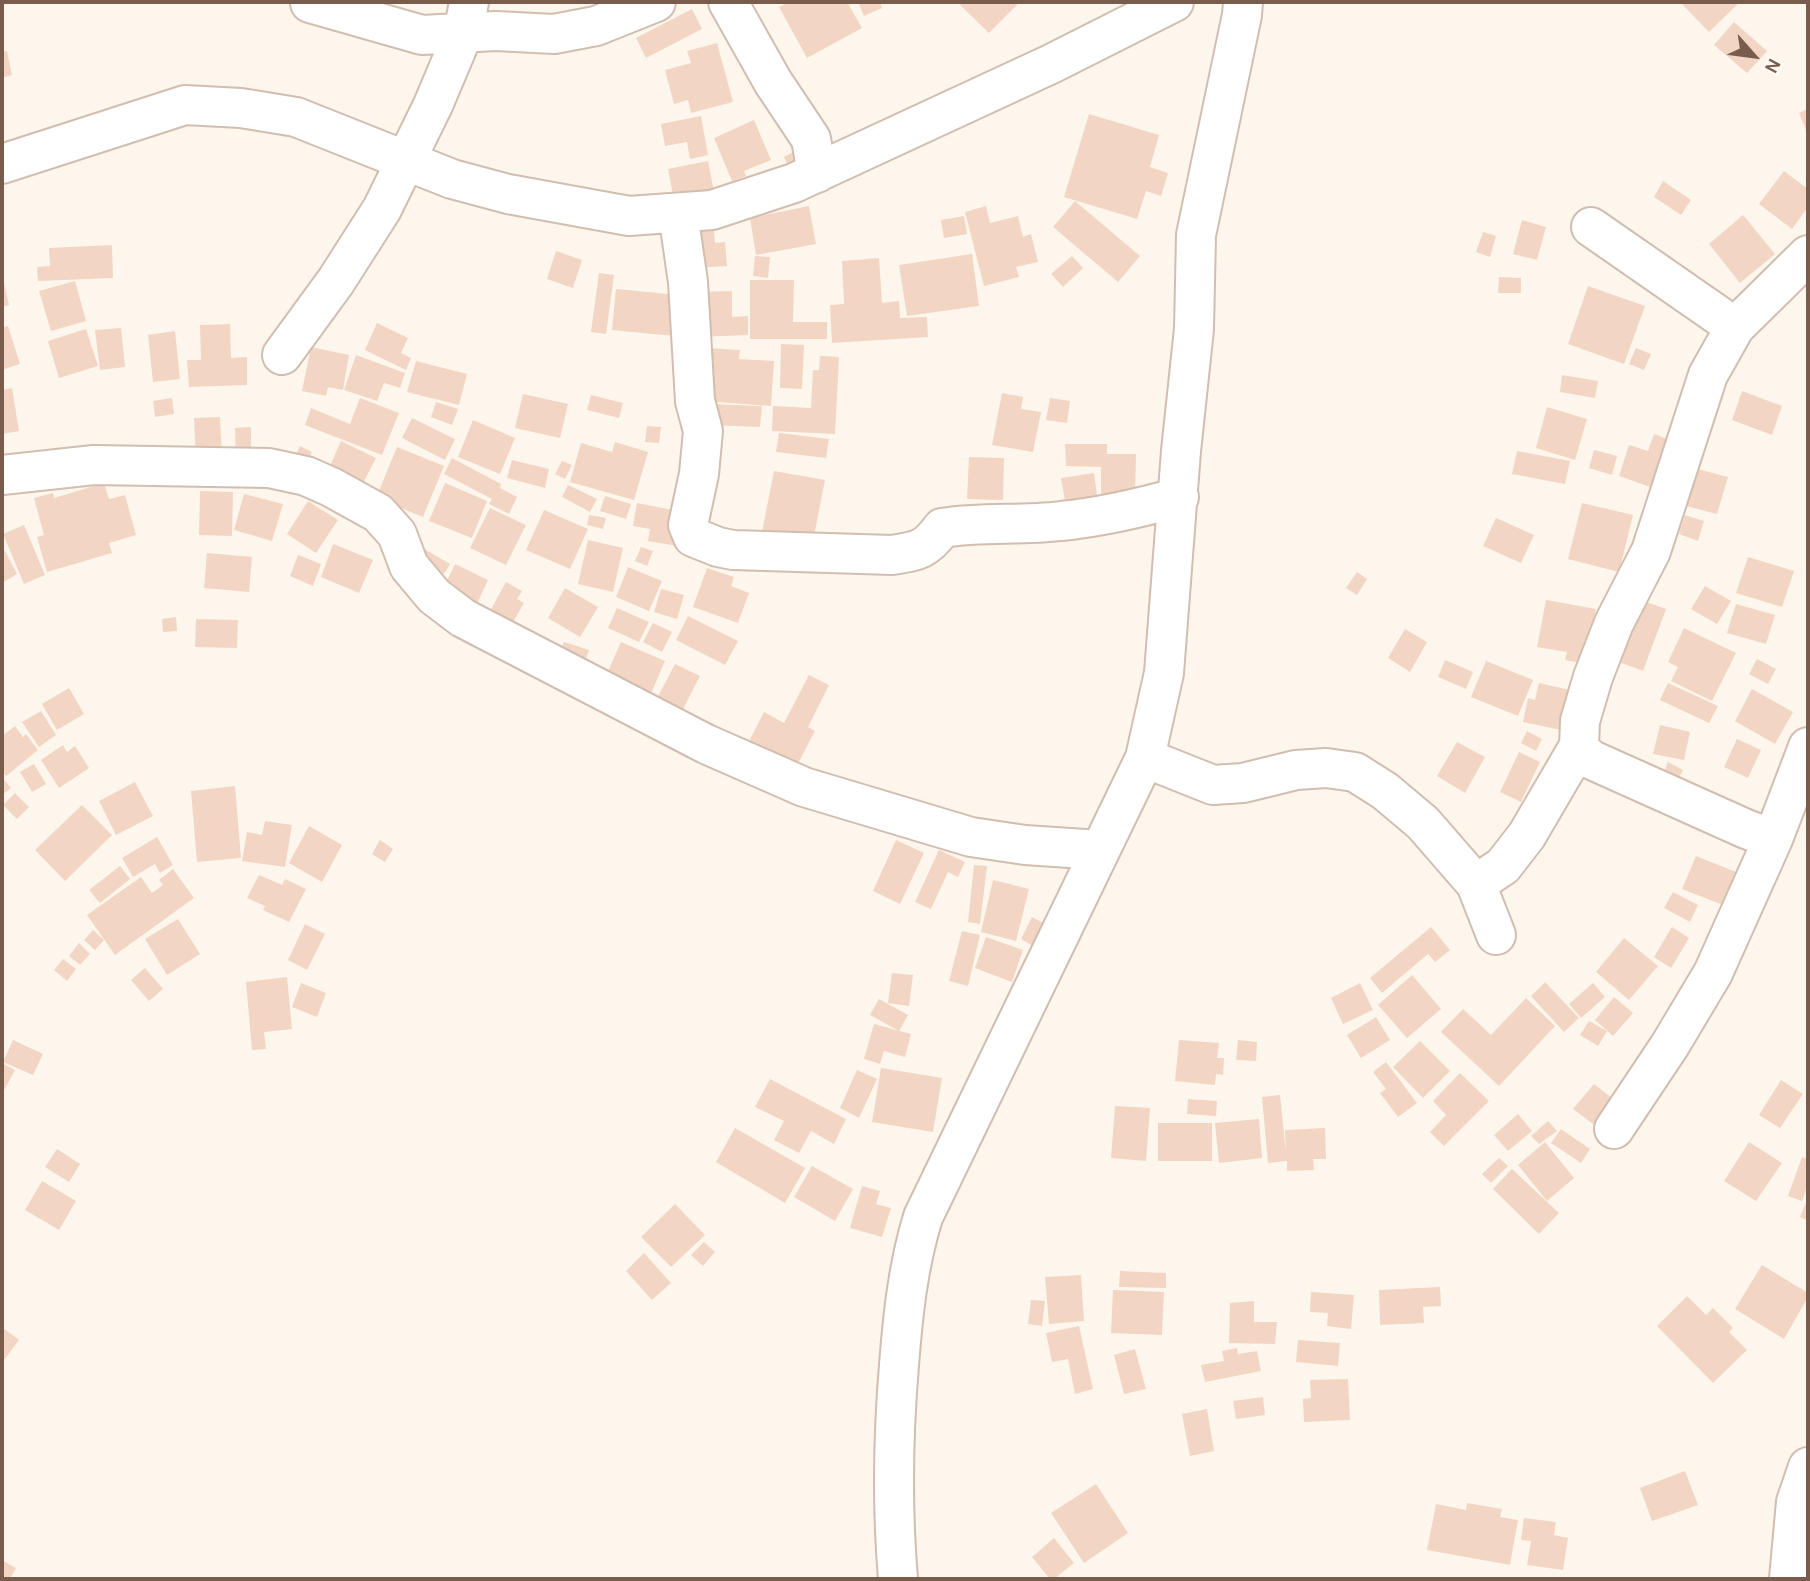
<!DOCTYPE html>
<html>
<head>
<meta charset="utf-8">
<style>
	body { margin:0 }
	#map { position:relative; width:1810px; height:1581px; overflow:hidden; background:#fdf6ec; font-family:Karla,sans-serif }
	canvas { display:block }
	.frame { position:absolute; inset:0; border:4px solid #7a5c4d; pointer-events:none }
	.north { position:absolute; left:1719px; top:21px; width:70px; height:70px; -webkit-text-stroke:5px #fffaf3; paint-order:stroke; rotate:118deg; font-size:19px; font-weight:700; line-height:28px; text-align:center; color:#7a5c4d }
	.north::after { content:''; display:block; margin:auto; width:24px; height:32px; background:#7a5c4d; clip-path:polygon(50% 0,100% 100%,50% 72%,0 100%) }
</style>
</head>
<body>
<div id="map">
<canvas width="1810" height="1581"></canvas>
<div class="frame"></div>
<div class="north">N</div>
</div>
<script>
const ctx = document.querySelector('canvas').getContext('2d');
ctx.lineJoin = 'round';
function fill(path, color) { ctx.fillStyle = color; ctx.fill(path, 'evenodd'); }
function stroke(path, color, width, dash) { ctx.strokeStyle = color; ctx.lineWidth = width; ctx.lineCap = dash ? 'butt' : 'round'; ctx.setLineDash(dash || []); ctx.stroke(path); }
fill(new Path2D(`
	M789 2H847L862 28 807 58 779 7Z
	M858 2H880L882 8 864 16Z
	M957 2H1020L989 33Z
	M1680 2H1740L1709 32Z
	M692 9 702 29 646 58 636 38Z
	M1734 22 1767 51 1747 73 1714 45Z
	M717 43 733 102 691 113 688 100 674 104 665 70 691 63 687 51Z
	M7 51 12 75 2 78V52Z
	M1808 109V135L1799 113Z
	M1089 114 1159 135 1150 167 1168 173 1161 196 1146 191 1137 219 1064 197Z
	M701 116 708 155 690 159 687 142 665 146 661 124Z
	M754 120 771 160 744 171 746 176 732 181 714 138Z
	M799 149 807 165 791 173 784 157Z
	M708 161 715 197 675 205 668 169Z
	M1784 171 1808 189V207L1792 229 1759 204Z
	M1663 181 1691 200 1681 215 1654 197Z
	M1075 201 1140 256 1118 282 1053 227Z
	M809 206 816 244 756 255 750 218Z
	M986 206 990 223 1018 216 1023 237 1031 234 1038 262 1016 267 1019 277 984 286 965 212Z
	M1743 215 1775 254 1740 283 1709 244Z
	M964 216 967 234 944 238 941 220Z
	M1522 220 1546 227 1537 260 1513 254Z
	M714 229 715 243 725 242 727 266 696 268 693 230Z
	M1483 232 1496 236 1490 257 1476 252Z
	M112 245 113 278 38 281 37 267 50 266 49 248Z
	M556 251 582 260 573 288 547 279Z
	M972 254 979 306 907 316 899 265Z
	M755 256 770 257 768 278 753 276Z
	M1072 256 1083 268 1063 287 1051 274Z
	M879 258 882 303 899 301 900 318 927 317 928 337 832 343 830 305 844 304 842 261Z
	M599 273 614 275 606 334 591 332Z
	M1499 277 1521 278V293H1498Z
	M3 278 9 305 2 307V279Z
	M750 280H794L793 322H827V339H750Z
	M75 281 86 321 51 331 39 291Z
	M1588 286 1645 306 1624 364 1568 344Z
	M616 289 678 295 674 336 612 330Z
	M732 291V317L748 316V335L697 337 696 292Z
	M377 323 408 338 401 353 411 358 406 370 365 350Z
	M230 324 231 358 247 357V385L189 387 187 360H201L200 325Z
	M8 326 20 364 2 370V328Z
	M121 328 125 367 100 370 95 330Z
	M86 329 98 366 59 378 48 341Z
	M175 331 180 379 153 382 148 335Z
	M781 344 804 345 802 389 780 388Z
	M311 347 349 355 343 390 328 387 326 396 302 391Z
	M707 348 740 350 739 359 774 361 771 406 703 401Z
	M1636 348 1651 354 1644 370 1629 364Z
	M356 355 405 373 400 388 384 383 377 401 344 390Z
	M820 356 839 357 835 434 772 431 773 406 811 408 813 370H819Z
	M416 361 467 374 459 405 407 392Z
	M1562 375 1598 381 1595 398 1560 392Z
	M12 388 19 431 2 434V390Z
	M1742 391 1782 406 1772 435 1732 420Z
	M1002 393 1023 397 1021 409 1041 412 1033 452 992 445Z
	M523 394 568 404 560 438 515 428Z
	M591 395 623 403 619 418 587 410Z
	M172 398 174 414 155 417 153 401Z
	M360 398 399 413 382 455 305 425 311 408 350 424Z
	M1050 398 1070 401 1067 423 1046 420Z
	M436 402 458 409 452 425 431 417Z
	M709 404 762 406 760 427 708 425Z
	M1547 407 1587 419 1575 460 1536 448Z
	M220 417 222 458 196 459 194 418Z
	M412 418 455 439 445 460 402 438Z
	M473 420 515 438 500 474 458 457Z
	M647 426 661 427 659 443 645 442Z
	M251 427V458H236L235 428Z
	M779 433 829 439 826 458 776 452Z
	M1654 434 1673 441 1656 489 1619 476 1629 445 1648 451Z
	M341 441 376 458 362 485 328 470Z
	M615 442 648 452 634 500 570 482 581 443 612 452Z
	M1065 444H1107V454H1136L1135 495H1101V467L1066 466Z
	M300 446 312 452 303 471 291 465Z
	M397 447 444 466 423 517 376 498Z
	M1594 450 1617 456 1612 475 1589 468Z
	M1517 451 1570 461 1565 484 1512 474Z
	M969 457 1004 458 1003 500 967 499Z
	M452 458 501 484 500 488 517 497 509 514 489 504 492 499 444 474Z
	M512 460 549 469 545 488 507 478Z
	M562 461 572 465 565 479 555 474Z
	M1690 467 1728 477 1717 514 1679 504Z
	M774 471 825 480 813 541 762 532Z
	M1094 473 1098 502 1066 507 1061 478Z
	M104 483 109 499 125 495 136 535 109 543 112 553 47 572 37 537 44 535 34 498 53 493 54 498Z
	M445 483 487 501 472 538 429 521Z
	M568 485 597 499 590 512 562 497Z
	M200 491 233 492 232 536 199 535Z
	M244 494 283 504 272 541 234 530Z
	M605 496 631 504 626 519 600 511Z
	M308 501 338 520 316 553 287 534Z
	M637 503 683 512 677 546 648 541 650 529 633 526Z
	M1582 503 1633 515 1619 572 1568 559Z
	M490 508 526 525 506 565 470 548Z
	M544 510 588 529 570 569 526 550Z
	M589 515 606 518 603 529 587 525Z
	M1685 515 1704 521 1698 541 1679 534Z
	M1496 518 1534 535 1521 563 1483 546Z
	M24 525 45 575 24 584 3 534Z
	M588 540 623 548 613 592 578 584Z
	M333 544 373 560 359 593 321 577Z
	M416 544 450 564 444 574 423 562 427 556 413 548Z
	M2 545 17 574 2 583Z
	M641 547 653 551 647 566 635 561Z
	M207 553 252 557 249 592 204 588Z
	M298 555 321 564 313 586 290 576Z
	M1748 557 1794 571 1782 607 1736 593Z
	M455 564 488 580 475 608 449 596 454 584 447 581Z
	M628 567 662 581 649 611 616 597Z
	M707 568 734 577 731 586 749 593 738 623 693 607Z
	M1357 572 1367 579 1357 595 1346 588Z
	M506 582 522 591 517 599 524 603 511 626 489 613Z
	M1705 586 1731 601 1717 624 1691 609Z
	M565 588 598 607 580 637 548 618Z
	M661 589 684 595 677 619 654 612Z
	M1638 599 1666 609 1643 671 1616 661Z
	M1546 600 1596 609 1585 664 1565 660 1567 652 1537 647Z
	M1736 604 1775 615 1766 644 1727 633Z
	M617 608 649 622 639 642 608 628Z
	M688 616 738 641 725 665 676 640Z
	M176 617 177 631 163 632 162 619Z
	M196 619 238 620 237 648 195 647Z
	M653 623 672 632 662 652 643 642Z
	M1684 628 1736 653 1712 701 1671 681 1678 667 1668 662Z
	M1405 629 1427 642 1410 672 1388 658Z
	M564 642 589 650 583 667 558 659Z
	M621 642 665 661 646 705 602 685Z
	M1757 659 1776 669 1768 684 1749 674Z
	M1445 660 1473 672 1466 689 1438 677Z
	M1486 661 1533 680 1518 716 1471 697Z
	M675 664 700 676 680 715 655 702Z
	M809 675 829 685 808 727 815 731 792 775 744 751 764 712 784 723Z
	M1539 683 1570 690 1561 730 1523 722 1528 698 1535 700Z
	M1668 683 1718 706 1709 723 1660 700Z
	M69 688 84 714 57 730 42 704Z
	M1752 689 1793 712 1775 744 1735 721Z
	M41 711 56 735 39 747 22 722Z
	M1660 725 1690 732 1684 760 1653 754Z
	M15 726 23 737 26 734 38 750 6 776 2 771V736Z
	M1527 731 1542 739 1536 751 1521 743Z
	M1737 739 1761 750 1748 778 1724 767Z
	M1457 742 1485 757 1465 793 1437 776Z
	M63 745 67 752 75 746 89 768 59 788 41 760Z
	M1519 752 1540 762 1521 802 1500 792Z
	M1668 762 1683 770 1677 781 1663 774Z
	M34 764 46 784 32 792 20 772Z
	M2 777 11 788 2 795Z
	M135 782 153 816 116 835 99 801Z
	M235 786 241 858 197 862 191 791Z
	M15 793 29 807 17 819 3 805Z
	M82 805 112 835 65 881 35 850Z
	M265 821 292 825 285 867 242 861 247 832 262 835Z
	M309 826 342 845 322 882 289 863Z
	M157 837 173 865 160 873 155 864 133 877 122 858Z
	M380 840 393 849 385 862 372 854Z
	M896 840 924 853 900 904 873 891Z
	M939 850 965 862 958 877 948 872 931 909 915 902Z
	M1696 856 1736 872 1723 905 1682 889Z
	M974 865 987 866 980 924 968 922Z
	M120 866 130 879 100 903 89 890Z
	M173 869 194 898 115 955 87 915 141 877 152 893 163 885 159 880Z
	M259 875 282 885 285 879 306 889 289 922 263 910 265 906 247 898Z
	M993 880 1029 889 1016 941 981 932Z
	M1673 892 1698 905 1690 922 1664 908Z
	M1032 917 1047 925 1036 948 1021 939Z
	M178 919 200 954 167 975 145 939Z
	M305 924 325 934 307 970 288 960Z
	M1431 927 1450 950 1435 962 1428 954 1382 993 1370 978Z
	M1672 927 1689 938 1671 968 1654 957Z
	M93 930 104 940 95 950 84 940Z
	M962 931 980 935 968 986 949 981Z
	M986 937 1023 950 1012 982 975 968Z
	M1624 938 1658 966 1629 1000 1596 972Z
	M79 943 90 954 80 965 69 956Z
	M63 959 76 969 67 981 54 970Z
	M145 968 163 989 149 1001 131 980Z
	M892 973 913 975 909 1006 888 1003Z
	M1412 975 1441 1009 1407 1038 1378 1005Z
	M287 977 292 1029 264 1032 266 1049 252 1050 246 982Z
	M1545 982 1579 1018 1564 1032 1531 996Z
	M301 983 326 993 317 1017 292 1007Z
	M1360 983 1373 1010 1343 1024 1331 998Z
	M1593 983 1605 997 1581 1018 1569 1004Z
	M1614 997 1633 1013 1613 1036 1595 1020Z
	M1526 998 1555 1026 1499 1086 1441 1032 1463 1009 1491 1035Z
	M879 999 908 1015 899 1031 870 1015Z
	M1376 1017 1390 1040 1361 1058 1347 1035Z
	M1589 1021 1607 1031 1598 1046 1580 1035Z
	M874 1024 911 1034 905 1057 884 1051 880 1064 864 1059Z
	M13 1040 43 1054 33 1075 3 1062Z
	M1179 1040 1219 1043 1217 1058H1224L1223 1075 1216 1074 1215 1085 1175 1081Z
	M1238 1040 1257 1042 1256 1061 1236 1060Z
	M1420 1041 1450 1071 1423 1098 1393 1067Z
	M1386 1062 1417 1103 1398 1117 1380 1093 1386 1089 1373 1072Z
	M2 1063 15 1070 2 1094Z
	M881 1068 942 1078 933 1132 872 1122Z
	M857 1070 877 1079 859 1118 840 1108Z
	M1460 1073 1489 1101 1444 1146 1430 1132 1446 1115 1433 1101Z
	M770 1079 846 1119 834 1144 811 1131 799 1153 774 1140 784 1121 755 1107Z
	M1781 1080 1803 1094 1780 1128 1759 1115Z
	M1594 1084 1616 1101 1597 1127 1573 1109Z
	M1280 1095 1286 1153 1285 1130 1325 1128 1326 1159H1313L1314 1170 1287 1171V1161L1268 1163 1262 1097Z
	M1188 1099 1217 1101 1216 1116 1187 1114Z
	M1115 1106 1150 1108 1146 1161 1111 1158Z
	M1518 1114 1532 1131 1508 1151 1494 1135Z
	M1259 1119 1262 1158 1219 1163 1215 1123Z
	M1548 1121 1557 1131 1539 1144 1531 1136Z
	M1158 1123H1212V1161H1158Z
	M735 1128 805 1168 785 1203 716 1162Z
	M1561 1129 1590 1149 1581 1163 1551 1143Z
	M1545 1142 1574 1178 1547 1201 1518 1165Z
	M1749 1142 1782 1163 1756 1201 1724 1181Z
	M57 1149 80 1164 69 1182 45 1167Z
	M1802 1157 1808 1159V1184L1802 1201 1788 1196Z
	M1499 1158 1508 1166 1491 1183 1482 1174Z
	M812 1166 853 1189 835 1221 794 1197Z
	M1512 1169 1559 1213 1539 1234 1493 1189Z
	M42 1181 76 1201 59 1230 25 1210Z
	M862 1186 880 1191 876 1204 891 1208 882 1237 850 1228Z
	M1808 1198V1221L1800 1217Z
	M675 1204 705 1235 671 1267 641 1237Z
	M704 1242 715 1252 703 1266 691 1255Z
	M644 1253 671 1283 652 1300 626 1271Z
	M1762 1265 1808 1293V1297L1784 1339 1735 1309Z
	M1120 1271 1166 1273V1288L1119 1287Z
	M1081 1275 1084 1321 1049 1324 1045 1277Z
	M1440 1287 1441 1306 1423 1307 1424 1323 1380 1325 1379 1290Z
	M1113 1290 1164 1292 1162 1335 1111 1333Z
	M1311 1292 1354 1295 1351 1329 1327 1326 1328 1313 1310 1312Z
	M1687 1296 1706 1315 1713 1308 1733 1328 1729 1332 1747 1350 1713 1383 1657 1326Z
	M1031 1300 1045 1301 1042 1326 1028 1324Z
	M1254 1301V1322H1277L1275 1344 1229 1343 1230 1303Z
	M1079 1326 1093 1389 1075 1394 1068 1359 1052 1362 1046 1333Z
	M2 1327 19 1340 2 1363Z
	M1298 1340 1340 1343 1338 1366 1296 1362Z
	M1237 1348 1238 1354 1257 1351 1261 1371 1205 1382 1201 1365 1224 1361 1222 1351Z
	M1135 1349 1146 1389 1124 1394 1114 1355Z
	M1348 1379 1350 1420 1304 1422 1303 1399 1311 1398 1310 1380Z
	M1263 1397 1265 1415 1236 1419 1233 1401Z
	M1207 1409 1214 1451 1190 1456 1182 1414Z
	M1685 1471 1698 1505 1652 1521 1640 1488Z
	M1096 1484 1128 1533 1084 1563 1051 1513Z
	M1467 1503 1502 1509 1500 1517 1518 1520 1510 1565 1427 1550 1436 1504 1466 1510Z
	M1524 1518 1556 1522 1554 1535 1568 1538 1563 1570 1527 1565 1531 1541 1521 1540Z
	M1054 1538 1074 1563 1054 1579H1050L1032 1557Z
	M2 1560 16 1568 10 1579H2Z`), '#f3d5c3');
const minor = new Path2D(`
	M728 2 773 82 811 139 817 173
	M310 3 422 35 496 31 554 34 596 26 656 2
	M2 164 185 105 241 108 296 117 452 179 508 194 629 216 712 210 794 183 1051 64 1174 2
	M678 213 688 282 695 401 703 431 699 474 688 525 693 537 718 547 733 550 892 555C918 551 926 550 942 528 981 521 1021 526 1061 521 1102 517 1140 508 1179 497
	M1591 227 1735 327
	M282 355 336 281 382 209 433 105 463 34 469 2
	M2 475 94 465 269 468 306 476 331 487 378 513 397 534 409 566 434 596 463 618 706 744 804 787 971 837 1025 845 1100 850
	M1145 758 1213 785 1243 783 1296 770 1326 768 1355 772 1385 791 1423 823 1476 884 1496 935
	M1773 839 1808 747
	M1476 884 1503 866 1527 835 1579 746
	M1614 1129 1670 1045 1713 973 1773 839 1746 829 1592 760 1584 754 1579 746 1580 721 1593 677 1614 623 1651 551 1708 375 1735 327 1808 255
	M898 1579C892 1508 893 1437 899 1365 903 1314 908 1266 923 1217L1145 758 1164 673 1181 451 1194 329 1196 235 1242 15 1243 2
	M1789 1579 1796 1502 1808 1467`);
stroke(minor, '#d1beb0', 42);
stroke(minor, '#fff', 38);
</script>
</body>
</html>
